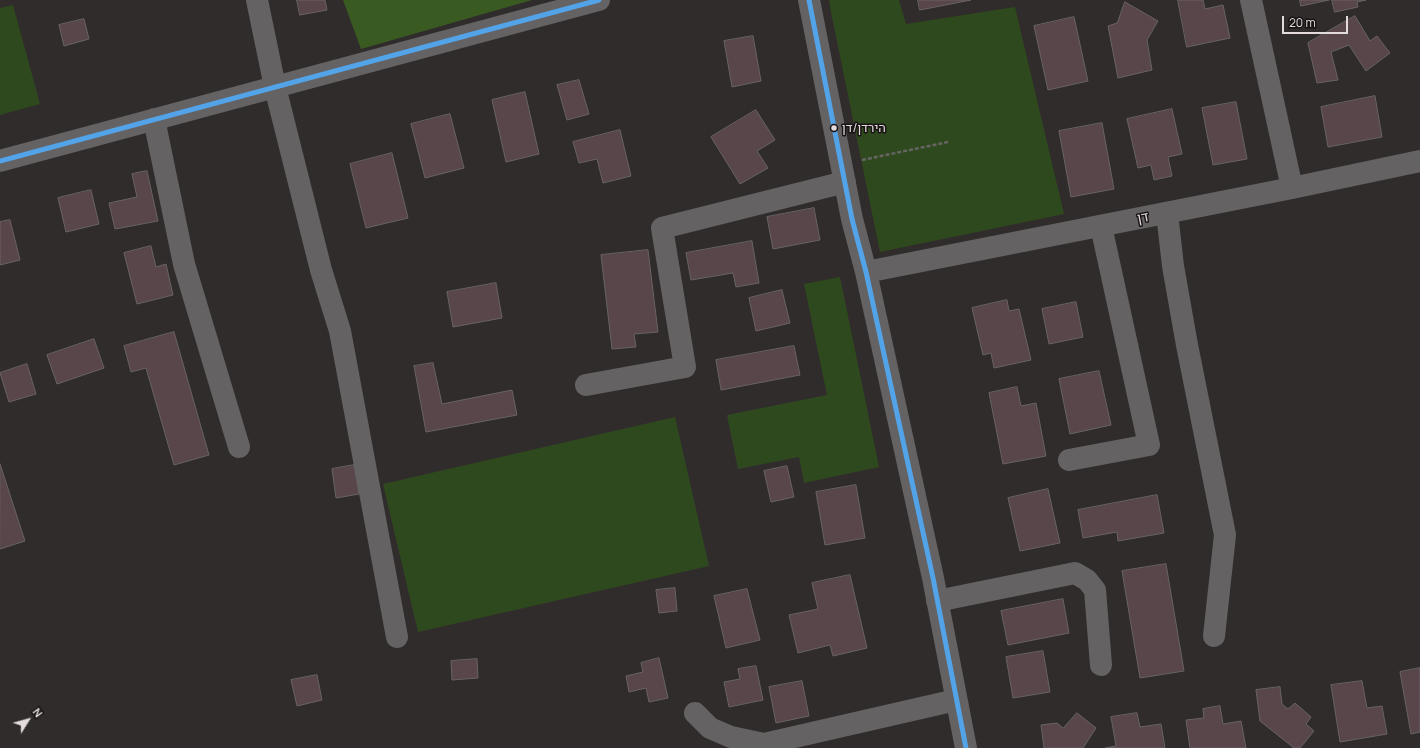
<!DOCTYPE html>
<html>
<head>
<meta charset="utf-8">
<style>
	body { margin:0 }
	#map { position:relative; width:1420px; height:748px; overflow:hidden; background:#312c2c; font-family:Manrope,sans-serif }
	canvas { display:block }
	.north { position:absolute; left:8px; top:700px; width:40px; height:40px; -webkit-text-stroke:3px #181314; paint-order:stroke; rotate:53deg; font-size:11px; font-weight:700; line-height:16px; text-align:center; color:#e3dbdc }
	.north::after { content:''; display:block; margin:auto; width:14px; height:18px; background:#e3dbdc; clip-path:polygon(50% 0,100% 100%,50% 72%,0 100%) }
	.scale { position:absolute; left:1282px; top:16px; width:66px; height:18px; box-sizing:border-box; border:2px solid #e3dbdc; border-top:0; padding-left:5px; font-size:12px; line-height:14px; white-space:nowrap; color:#e3dbdc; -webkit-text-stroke:3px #181314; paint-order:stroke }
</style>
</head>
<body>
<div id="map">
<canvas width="1420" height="748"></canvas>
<div class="north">N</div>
<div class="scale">20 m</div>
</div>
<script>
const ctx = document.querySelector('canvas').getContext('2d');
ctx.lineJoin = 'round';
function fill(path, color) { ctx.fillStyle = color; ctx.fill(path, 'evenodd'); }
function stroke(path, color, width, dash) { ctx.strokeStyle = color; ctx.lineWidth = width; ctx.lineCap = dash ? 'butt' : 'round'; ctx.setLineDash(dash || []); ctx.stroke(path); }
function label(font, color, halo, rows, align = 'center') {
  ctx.font = font + ' Manrope,Heebo,sans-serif'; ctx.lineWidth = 3; ctx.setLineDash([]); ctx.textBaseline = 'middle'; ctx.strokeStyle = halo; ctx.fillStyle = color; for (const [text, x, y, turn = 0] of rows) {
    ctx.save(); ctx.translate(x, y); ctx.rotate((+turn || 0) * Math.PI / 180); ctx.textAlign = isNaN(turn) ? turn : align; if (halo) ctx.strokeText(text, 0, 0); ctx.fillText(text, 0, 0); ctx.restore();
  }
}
fill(new Path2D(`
	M829 0H899L906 24 1015 7 1064 214 880 252 831 12Z
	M13 5 40 104 0 115V8Z
	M840 277 879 467 804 483 799 457 738 469 727 415 827 395 804 284Z
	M675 417 709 566 418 632 383 484Z`), '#2f491e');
fill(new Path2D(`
	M343 0H532L361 49Z`), '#395b21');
const building = new Path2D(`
	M297 0H325L327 10 300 15Z
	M918 0H971L920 10Z
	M1178 0H1203L1205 9 1223 5 1230 38 1187 47Z
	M1300 0H1329L1301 6Z
	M1332 0H1366L1357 2 1358 7 1335 12Z
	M1125 2 1158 21 1147 40 1152 70 1118 78 1108 26 1117 23Z
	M1355 16 1370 41 1377 36 1390 53 1366 71 1349 45 1331 52 1338 80 1317 83 1308 43Z
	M1074 17 1088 81 1048 90 1034 26Z
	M84 19 89 39 64 46 59 25Z
	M753 36 761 81 732 87 724 41Z
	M579 80 589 114 567 120 557 85Z
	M525 92 539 154 506 162 492 100Z
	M1375 96 1382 137 1328 147 1321 107Z
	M1236 102 1247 159 1213 165 1202 108Z
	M1172 109 1182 154 1168 157 1172 176 1154 180 1151 165 1138 168 1127 119Z
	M756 110 775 140 757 151 768 168 740 184 711 137Z
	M450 114 464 168 425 178 411 124Z
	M1102 123 1114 189 1071 197 1059 131Z
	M620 130 631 176 603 183 597 159 579 163 573 142Z
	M392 153 408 218 366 228 350 164Z
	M147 171 158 221 115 229 109 203 137 197 132 174Z
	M91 190 99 224 66 232 58 198Z
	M814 208 820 240 773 249 767 217Z
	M10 220 20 260 0 265V222Z
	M752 241 759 283 736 287 733 273 691 280 686 253Z
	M151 246 156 267 166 264 173 295 137 304 124 253Z
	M648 250 658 332 634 334 636 347 612 349 601 255Z
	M496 283 502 318 453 327 447 292Z
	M782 290 790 323 756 331 749 298Z
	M1007 300 1009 311 1019 309 1031 360 994 368 991 353 983 355 972 308Z
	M1076 302 1083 337 1049 344 1042 309Z
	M174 332 209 455 174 465 146 368 131 372 124 346Z
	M94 339 104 368 57 384 47 355Z
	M794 346 800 375 721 390 716 360Z
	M433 363 442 404 512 390 517 415 426 432 414 366Z
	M27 364 36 394 9 402 0 373Z
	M1099 371 1111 425 1070 434 1059 379Z
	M1017 387 1021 406 1036 403 1046 456 1003 464 989 393Z
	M0 464 25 541 0 549Z
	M354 465 359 494 336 498 332 469Z
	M787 466 794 497 771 502 764 471Z
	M856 485 865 538 825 545 816 492Z
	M1048 489 1060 543 1020 551 1008 498Z
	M1157 495 1164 533 1118 541 1117 532 1083 538 1078 510Z
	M1166 564 1184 671 1140 678 1122 571Z
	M850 575 867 648 833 656 830 645 798 653 789 615 818 609 812 583Z
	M675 588 677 611 659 613 656 590Z
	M747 589 760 640 726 648 714 596Z
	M1063 599 1069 633 1008 645 1001 611Z
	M1043 651 1050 692 1013 698 1006 657Z
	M659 658 668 698 649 702 646 688 629 692 626 676 643 672 641 663Z
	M477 659 478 678 452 680 451 661Z
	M756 666 763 700 729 707 724 682 740 679 738 669Z
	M1420 668V732L1411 734 1400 672Z
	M317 675 322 700 297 706 291 680Z
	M802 681 809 716 776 723 769 687Z
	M1362 681 1367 708 1382 706 1387 734 1340 742 1331 685Z
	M1280 687 1282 704 1288 709 1295 703 1311 717 1306 724 1314 731 1300 748H1294L1260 721 1256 690Z
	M1220 706 1223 724 1241 721 1246 748H1190L1186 720 1204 718 1203 709Z
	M1077 713 1096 728 1083 748H1044L1041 725 1057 723 1063 728Z
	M1137 713 1140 727 1161 724 1165 748H1105L1116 746 1111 717Z`);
fill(building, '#58464b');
stroke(building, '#686364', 1);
stroke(new Path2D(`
	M862 160 948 142`), '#676464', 2.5, [4, 2]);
stroke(new Path2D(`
	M257 0 275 87 321 270 340 331 397 637
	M809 0 852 219 866 272 933 578 966 748
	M1251 0 1292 188
	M154 119 184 264 239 447
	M0 161 599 0
	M1167 213 1173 266 1187 345 1225 535 1214 636
	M866 272 1292 188 1420 161
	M586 385 685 367 662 228 845 182
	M1069 460 1149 445 1101 226
	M937 601 1075 573 1087 580 1095 590 1101 665
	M695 713 710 728 731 737 764 744 956 700`), '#646262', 22);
stroke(new Path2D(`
	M809 0 852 219 866 272 933 578 966 748
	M0 161 599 0`), '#53a3e8', 5);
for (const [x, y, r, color] of [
	[834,128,3.5,"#e3dbdc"]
]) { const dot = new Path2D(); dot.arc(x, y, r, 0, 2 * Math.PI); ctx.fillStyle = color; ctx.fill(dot); stroke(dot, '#181314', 1.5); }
label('13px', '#e3dbdc', '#181314', [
	["הירדן/דן",842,128]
], 'left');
label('14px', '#e3dbdc', '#181314', [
	["דן",1143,218,-11]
]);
</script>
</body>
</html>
